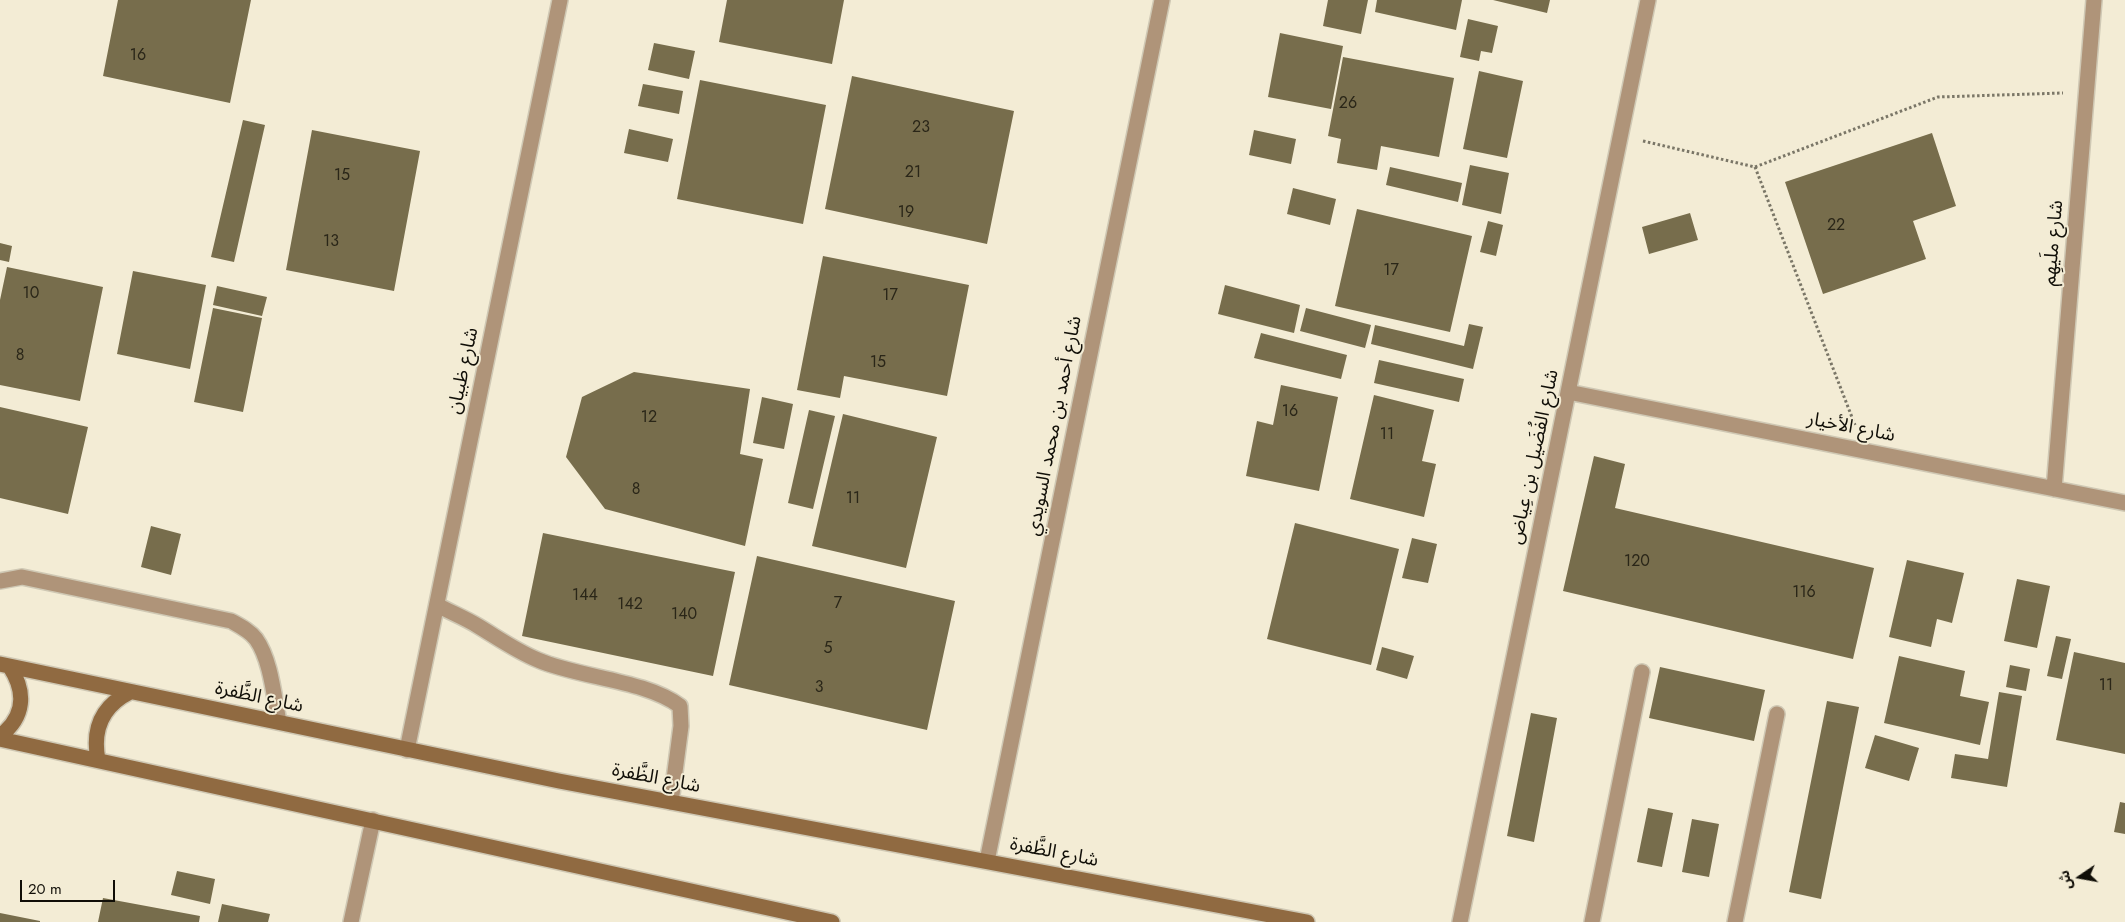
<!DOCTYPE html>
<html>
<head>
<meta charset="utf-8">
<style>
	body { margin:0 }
	#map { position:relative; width:2125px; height:922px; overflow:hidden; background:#f3ecd5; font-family:Jost,"Noto Sans Arabic",sans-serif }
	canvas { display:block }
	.north { position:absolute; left:2055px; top:852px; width:50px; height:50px; -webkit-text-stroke:4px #f3ecd5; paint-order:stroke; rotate:258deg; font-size:14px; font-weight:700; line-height:20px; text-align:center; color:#100e07 }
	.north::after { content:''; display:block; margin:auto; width:18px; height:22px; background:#100e07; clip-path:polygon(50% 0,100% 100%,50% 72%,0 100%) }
	.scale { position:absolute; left:20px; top:880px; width:95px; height:22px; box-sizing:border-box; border:2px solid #100e07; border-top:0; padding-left:6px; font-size:15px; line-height:18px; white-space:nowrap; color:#100e07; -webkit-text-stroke:4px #f3ecd5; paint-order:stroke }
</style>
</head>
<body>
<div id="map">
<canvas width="2125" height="922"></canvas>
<div class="north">ش</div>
<div class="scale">20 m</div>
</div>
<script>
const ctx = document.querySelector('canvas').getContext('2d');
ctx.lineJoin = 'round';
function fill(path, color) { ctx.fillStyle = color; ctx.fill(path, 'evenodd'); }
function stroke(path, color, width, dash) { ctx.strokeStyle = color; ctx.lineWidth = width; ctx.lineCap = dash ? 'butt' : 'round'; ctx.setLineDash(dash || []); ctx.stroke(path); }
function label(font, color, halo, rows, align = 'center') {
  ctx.font = font + ' Jost,"Noto Sans Arabic",sans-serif'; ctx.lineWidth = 4; ctx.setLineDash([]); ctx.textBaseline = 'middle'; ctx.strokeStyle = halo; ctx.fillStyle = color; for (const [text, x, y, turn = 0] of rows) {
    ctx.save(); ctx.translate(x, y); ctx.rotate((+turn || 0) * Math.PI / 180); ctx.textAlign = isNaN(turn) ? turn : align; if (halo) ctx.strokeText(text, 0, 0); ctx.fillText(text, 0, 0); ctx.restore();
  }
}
fill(new Path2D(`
	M118 0H251L230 103 103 76Z
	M727 0H844L832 64 719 42Z
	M1328 0H1368L1361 34 1323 26Z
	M1377 0H1462L1456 30 1375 12Z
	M1493 0H1550L1547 13Z
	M1468 19 1498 26 1492 53 1481 51 1479 61 1460 57Z
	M1280 33 1343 46 1331 109 1268 97Z
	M654 43 695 51 689 79 648 70Z
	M1343 57 1454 78 1439 157 1381 146 1377 170 1337 163 1341 139 1328 136Z
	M1479 71 1523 81 1507 158 1463 149Z
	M852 76 1014 111 987 244 825 209Z
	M700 80 826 105 803 224 677 199Z
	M643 84 683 91 679 114 638 106Z
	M243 120 265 125 234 262 211 257Z
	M629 129 673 139 668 162 624 153Z
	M312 130 420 151 394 291 286 270Z
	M1254 130 1296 139 1291 164 1249 155Z
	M1932 133 1956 206 1913 221 1926 259 1823 294 1785 182Z
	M1470 165 1509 173 1501 214 1462 205Z
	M1390 167 1462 183 1458 202 1386 185Z
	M1293 188 1336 199 1330 225 1287 214Z
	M1357 209 1472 236 1450 332 1335 306Z
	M1690 213 1698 240 1649 254 1642 227Z
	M1488 221 1503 225 1496 256 1480 252Z
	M0 243 12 246 9 262 0 260Z
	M823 256 969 285 947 396 844 376 840 398 797 390Z
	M7 267 103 287 80 401 0 385V300Z
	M133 271 206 285 190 369 117 354Z
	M1225 285 1300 305 1294 333 1218 314Z
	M217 286 267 297 262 316 213 305Z
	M213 308 262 318 243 412 194 402Z
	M1306 308 1371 325 1365 348 1300 331Z
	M1469 324 1483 327 1473 369 1371 344 1375 325 1464 346Z
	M1261 333 1347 355 1341 379 1254 358Z
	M1379 360 1464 379 1459 402 1374 383Z
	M634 372 750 389 740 454 763 459 745 546 605 509 566 457 582 397Z
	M1281 385 1338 397 1319 491 1246 476 1257 421 1273 425Z
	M1374 395 1434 410 1422 461 1436 464 1424 517 1350 499Z
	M762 397 793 404 784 449 753 443Z
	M0 407 88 427 68 514 0 498Z
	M809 410 835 416 813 509 788 503Z
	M843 414 937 437 906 568 812 546Z
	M1594 456 1625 464 1615 508 1874 568 1853 659 1563 591Z
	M1295 523 1399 549 1371 665 1267 639Z
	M151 526 181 534 171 575 141 567Z
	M543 533 735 572 713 676 522 636Z
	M1412 538 1437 544 1428 583 1402 578Z
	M757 556 955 601 927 730 729 685Z
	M1907 560 1964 573 1952 623 1937 619 1931 647 1889 637Z
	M2017 579 2050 586 2037 648 2004 641Z
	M2056 636 2071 639 2062 679 2047 676Z
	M1382 647 1414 656 1407 679 1376 670Z
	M2074 652 2125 663V754L2056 740Z
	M1899 656 1965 671 1960 696 1989 702 1980 745 1884 723Z
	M2010 665 2030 669 2026 691 2006 687Z
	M1660 667 1765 690 1754 741 1649 718Z
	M1999 692 2022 696 2007 787 1951 778 1955 754 1988 759Z
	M1827 701 1859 707 1821 899 1789 892Z
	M1531 713 1557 718 1534 842 1507 836Z
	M1875 735 1919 748 1909 781 1865 768Z
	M2120 802 2125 803V834L2114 832Z
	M1648 808 1673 813 1662 867 1637 862Z
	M1692 819 1719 824 1709 877 1682 872Z
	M177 871 215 879 210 904 171 895Z
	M103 898 200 916 199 922H98Z
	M222 904 270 914 268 922H218Z
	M0 913 40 921V922H0Z`), '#776d4c');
const lane = new Path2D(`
	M437 605C450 612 465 618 478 626 498 638 516 651 538 660 580 678 645 680 680 706L681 726 671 802
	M1592 922 1642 672
	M1735 922 1777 714`);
const street = new Path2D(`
	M1568 392 2125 503
	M2054 489 2094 0
	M0 581 22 577 231 621C240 626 250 631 256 639 271 660 274 697 279 722
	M407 750 560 0
	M987 861 1162 0
	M351 922 373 820
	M1460 922 1648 0`);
const secondary = new Path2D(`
	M0 664 559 781 1307 922
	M0 736C25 717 26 692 10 667
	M0 739 832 922
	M98 760C92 729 102 706 130 692`);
stroke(lane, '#cfc8b4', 18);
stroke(street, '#cfc8b4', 18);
stroke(secondary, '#cfc8b4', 18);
stroke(new Path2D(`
	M1643 141 1755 167 1938 97 2063 93
	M1755 167 1855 425`), '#7a7667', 3, [2.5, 2.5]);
stroke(lane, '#af9479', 15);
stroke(street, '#af9479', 15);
stroke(secondary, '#906a41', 15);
label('16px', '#2a2618', null, [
	["16",138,56],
	["26",1348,104],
	["23",921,128],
	["21",913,173],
	["15",342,176],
	["19",906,213],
	["22",1836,226],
	["13",331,242],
	["17",1391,271],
	["10",31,294],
	["17",890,296],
	["8",20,356],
	["15",878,363],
	["16",1290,412],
	["12",649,418],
	["11",1387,435],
	["8",636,490],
	["11",853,499],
	["120",1637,562],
	["116",1804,593],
	["144",585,596],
	["7",838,604],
	["142",630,605],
	["140",684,615],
	["5",828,649],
	["11",2106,686],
	["3",819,688]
]);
label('19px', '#100e07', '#f3ecd5', [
	["شارع ملَيهِم",2054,243,-85],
	["شارع ظبيان",464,371,-78],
	["شارع أحمد بن محمد السويدي",1055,426,-79],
	["شارع الأخيار",1851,428,11],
	["شارع الفُضَيل بن عِياض",1535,457,-78],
	["شارع الظَّفرة",259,698,12],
	["شارع الظَّفرة",656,779,11],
	["شارع الظَّفرة",1054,853,11]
]);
</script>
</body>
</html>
